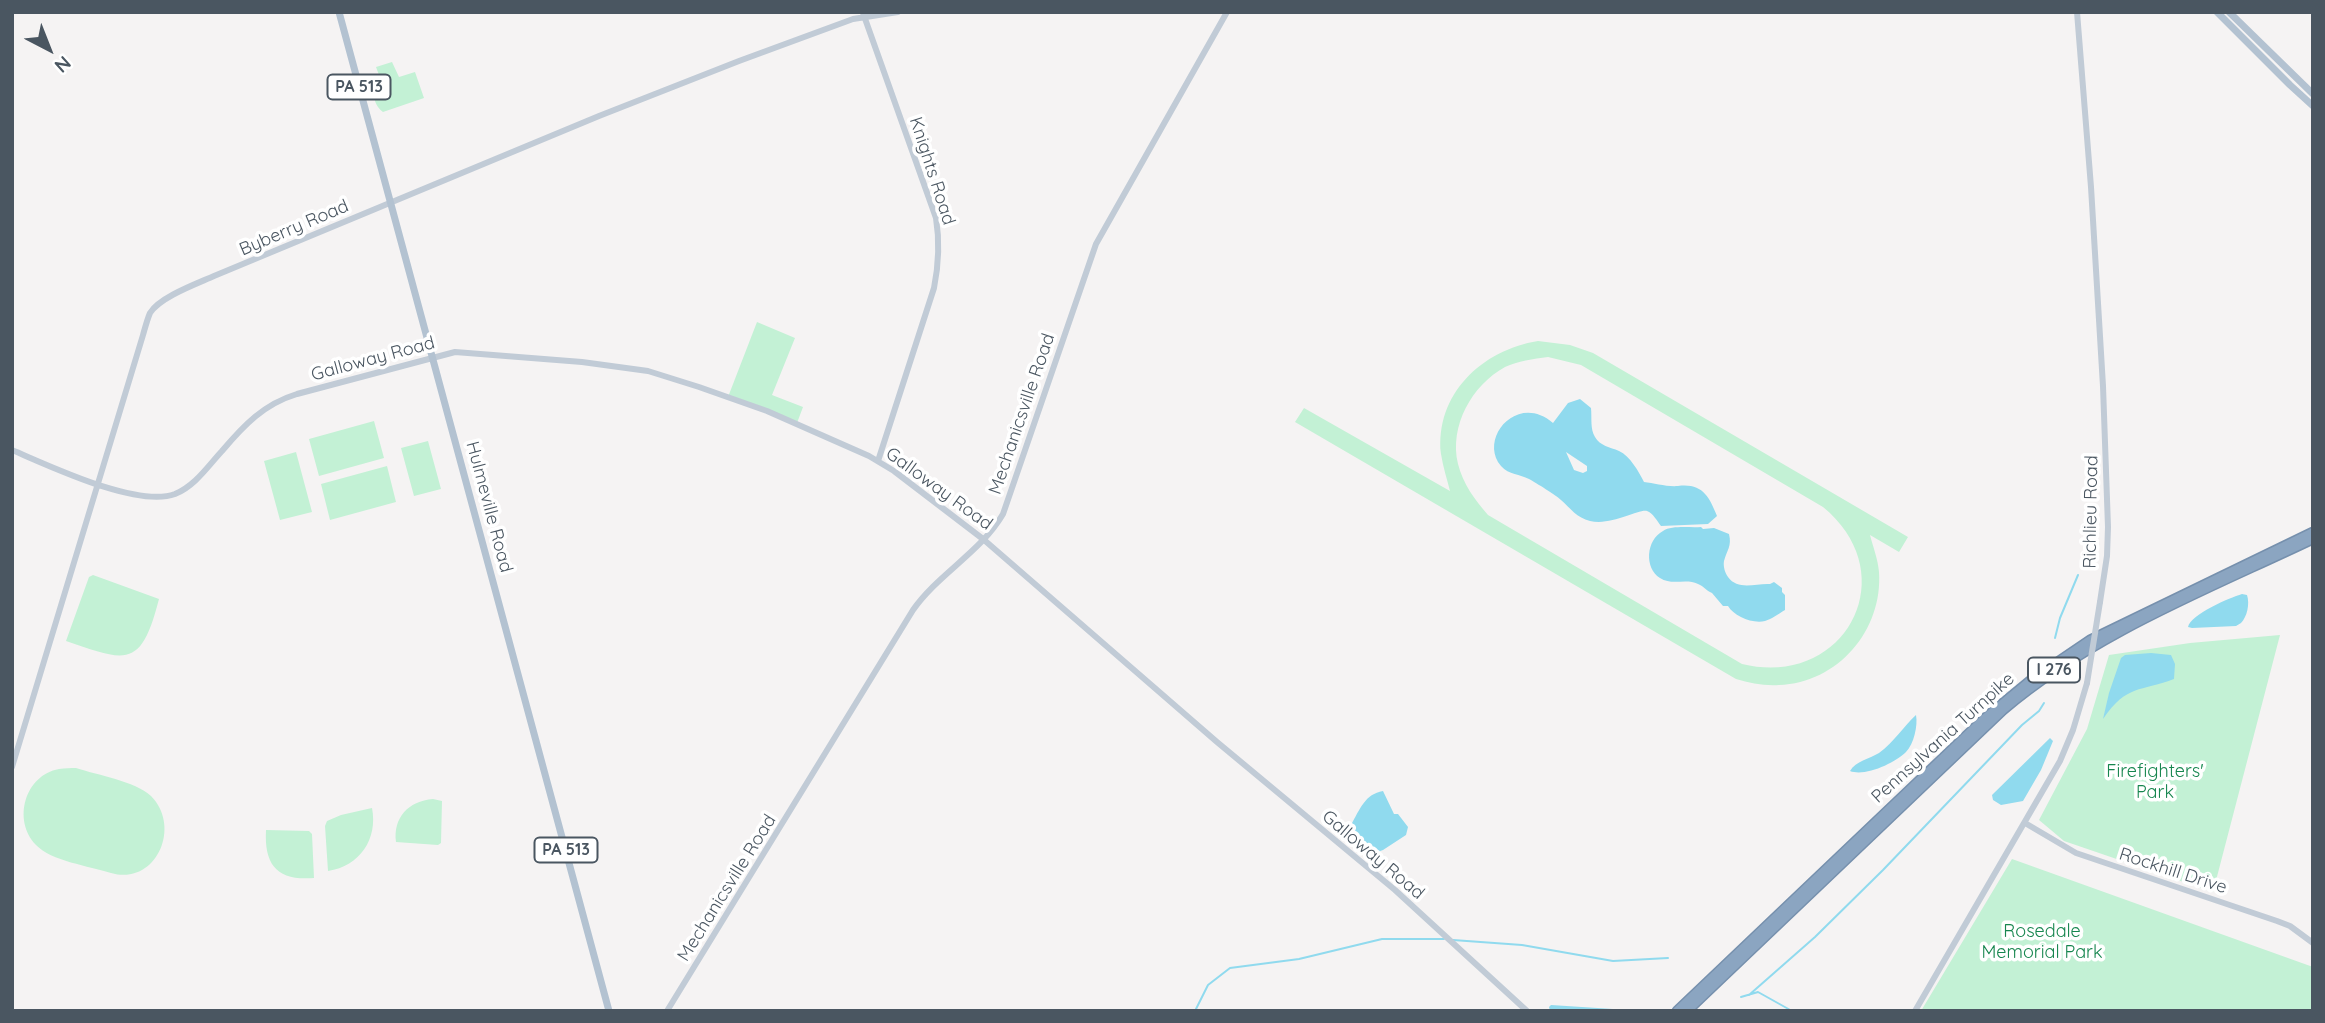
<!DOCTYPE html>
<html>
<head>
<meta charset="utf-8">
<style>
	body { margin:0 }
	#map { position:relative; width:2325px; height:1023px; overflow:hidden; background:#f5f3f3; font-family:Quicksand,sans-serif }
	canvas { display:block }
	.frame { position:absolute; inset:0; border:14px solid #4a5661; pointer-events:none }
	.north { position:absolute; left:14px; top:14px; width:70px; height:70px; -webkit-text-stroke:5px #fff; paint-order:stroke; rotate:138deg; font-size:19px; font-weight:700; line-height:28px; text-align:center; color:#4a5661 }
	.north::after { content:''; display:block; margin:auto; width:24px; height:32px; background:#4a5661; clip-path:polygon(50% 0,100% 100%,50% 72%,0 100%) }
</style>
</head>
<body>
<div id="map">
<canvas width="2325" height="1023"></canvas>
<div class="frame"></div>
<div class="north">N</div>
</div>
<script>
const ctx = document.querySelector('canvas').getContext('2d');
ctx.lineJoin = 'round';
function fill(path, color) { ctx.fillStyle = color; ctx.fill(path, 'evenodd'); }
function stroke(path, color, width, dash) { ctx.strokeStyle = color; ctx.lineWidth = width; ctx.lineCap = dash ? 'butt' : 'round'; ctx.setLineDash(dash || []); ctx.stroke(path); }
function label(font, color, halo, rows, align = 'center') {
  ctx.font = font + ' Quicksand,sans-serif'; ctx.lineWidth = 7; ctx.setLineDash([]); ctx.textBaseline = 'middle'; ctx.strokeStyle = halo; ctx.fillStyle = color; for (const [text, x, y, turn = 0] of rows) {
    ctx.save(); ctx.translate(x, y); ctx.rotate((+turn || 0) * Math.PI / 180); ctx.textAlign = isNaN(turn) ? turn : align; if (halo) ctx.strokeText(text, 0, 0); ctx.fillText(text, 0, 0); ctx.restore();
  }
}
fill(new Path2D(`
	M392 62 399 77 415 72 424 98 383 112C371 103 372 87 379 75L376 67Z
	M757 322 795 338 772 395 803 407 797 423 728 397Z
	M1538 341 1570 345 1593 353 1908 537 1899 552 1870 535C1873 547 1878 559 1879 572 1883 630 1838 683 1779 685 1764 686 1750 683 1736 679L1295 422 1304 408 1450 491C1447 479 1443 467 1441 454 1435 394 1482 350 1538 341ZM1548 357 1581 365 1823 507C1906 575 1845 689 1742 664L1488 515C1475 500 1463 484 1458 464 1449 426 1472 385 1505 367 1518 361 1533 359 1548 357Z
	M374 421 384 458 319 476 309 439Z
	M428 441 441 489 414 496 401 448Z
	M296 452 312 512 280 520 264 461Z
	M387 466 396 502 330 520 321 484Z
	M93 575 159 599C141 669 127 662 66 641L89 577Z
	M2280 635 2213 892 2064 841 2039 820 2087 729 2109 655 2190 643Z
	M76 768C97 775 135 781 151 796 182 827 156 886 111 873 89 866 51 861 36 845 12 820 25 775 59 769 65 768 71 768 76 768Z
	M433 799 442 801 441 843 438 845 396 842C393 818 408 801 433 799Z
	M372 808C378 839 360 866 328 871L325 826 327 821 341 815Z
	M266 830 309 831 312 834 314 878C278 881 264 866 266 830Z
	M2012 859 2313 967V1011H1921Z`), '#c3f1d5');
fill(new Path2D(`
	M1580 399 1591 408C1592 418 1590 429 1595 437 1600 446 1610 447 1619 451 1630 456 1639 472 1644 482 1654 483 1667 487 1678 486 1702 483 1709 496 1717 516L1708 524 1661 526C1657 521 1653 513 1647 511 1638 509 1612 526 1590 521 1577 518 1570 508 1561 500 1556 495 1536 483 1529 479 1520 474 1509 475 1501 466 1478 439 1517 392 1553 423L1568 403ZM1566 452 1587 466V471L1583 473 1574 470Z
	M1701 527 1703 529 1714 528 1729 534C1732 546 1727 550 1724 561 1723 566 1725 573 1728 577 1738 591 1756 583 1770 584L1774 582 1782 588V592L1785 595V610C1778 614 1772 619 1765 621 1752 624 1734 616 1728 606H1723L1712 593C1706 591 1704 586 1698 584 1686 578 1672 586 1660 578 1644 568 1646 540 1663 531 1672 525 1690 528 1701 527Z
	M2242 594 2247 595C2250 604 2247 617 2241 623L2236 626 2192 628 2188 627C2191 614 2229 598 2242 594Z
	M2151 653 2171 655 2175 664 2174 679C2140 692 2127 684 2103 719L2109 693 2121 658 2125 655Z
	M1916 715C1918 725 1914 744 1906 752 1895 763 1865 777 1850 771 1856 761 1869 759 1879 753 1894 742 1904 726 1916 715Z
	M2050 738 2053 741 2041 770 2023 801 2001 805 1993 800 1992 795Z
	M1383 791 1394 814H1398L1408 827 1406 835 1383 850 1375 853 1356 836 1351 825C1360 809 1365 794 1383 791Z
	M1551 1005 1613 1009 1620 1011H1550L1549 1007Z`), '#90daee');
stroke(new Path2D(`
	M2055 638 2060 618 2078 575
	M1453 940 1522 945 1613 961 1668 958
	M1749 995 1815 937 1883 870 2022 725 2039 711 2044 703
	M1741 997 1758 992 1792 1011
	M1195 1011 1208 985 1230 968 1299 959 1382 939H1444`), '#90daee', 2);
const highway = new Path2D(`
	M1677 1011 1985 718 2031 680 2090 640 2313 532
	M1687 1011 2003 710C2094 633 2206 590 2313 539`);
stroke(highway, '#7690ad', 11);
stroke(new Path2D(`
	M2077 12 2091 187 2103 386 2108 527 2107 556 2100 602
	M863 13 936 218C940 243 939 263 934 288L878 461
	M12 450C50 466 137 508 175 494 195 486 208 466 222 451 244 425 264 404 297 394L455 352 582 362 648 371 699 387 767 411 869 456 894 471 983 539 1217 742 1395 890 1527 1011
	M12 767 143 335C145 328 147 320 150 313 160 297 196 284 214 276L599 116 739 61 853 19 898 12
	M2025 823 2076 853 2277 921 2290 926 2313 943
	M667 1011 913 610C938 574 981 552 1003 514L1096 244 1227 12
	M1915 1011 2060 761 2073 730 2087 683`), '#c1cbd6', 6);
stroke(new Path2D(`
	M339 12 609 1011
	M2217 12 2290 85 2313 106
	M2229 12 2313 94`), '#b3c2d1', 7);
stroke(highway, '#8ba5c1', 8);
stroke(new Path2D(`
	M2087 683 2100 602`), '#c1cbd6', 6);
for (const [x, y, w] of [
	[359,87,63],
	[2054,670,52],
	[566,850,63]
]) { const box = new Path2D(); box.roundRect(x - w / 2, y - 12.5, w, 25, 5); ctx.fillStyle = '#fff'; ctx.fill(box); stroke(box, '#4a5661', 2); }
label('bold 16px', '#4a5661', null, [
	["PA 513",359,87],
	["I 276",2054,670],
	["PA 513",566,850]
]);
label('18px', '#4a5661', '#fff', [
	["Knights Road",932,171,72],
	["Byberry Road",294,228,-23],
	["Galloway Road",373,359,-15],
	["Mechanicsville Road",1022,414,-71],
	["Galloway Road",939,489,36],
	["Hulmeville Road",489,507,75],
	["Richlieu Road",2091,512,-89],
	["Pennsylvania Turnpike",1943,738,-42],
	["Galloway Road",1373,855,40],
	["Rockhill Drive",2173,871,18],
	["Mechanicsville Road",727,888,-58]
]);
label('18px', '#17864f', '#fff', [
	["Firefighters'",2155,772],
	["Park",2155,793],
	["Rosedale",2042,932],
	["Memorial Park",2042,953]
]);
</script>
</body>
</html>
